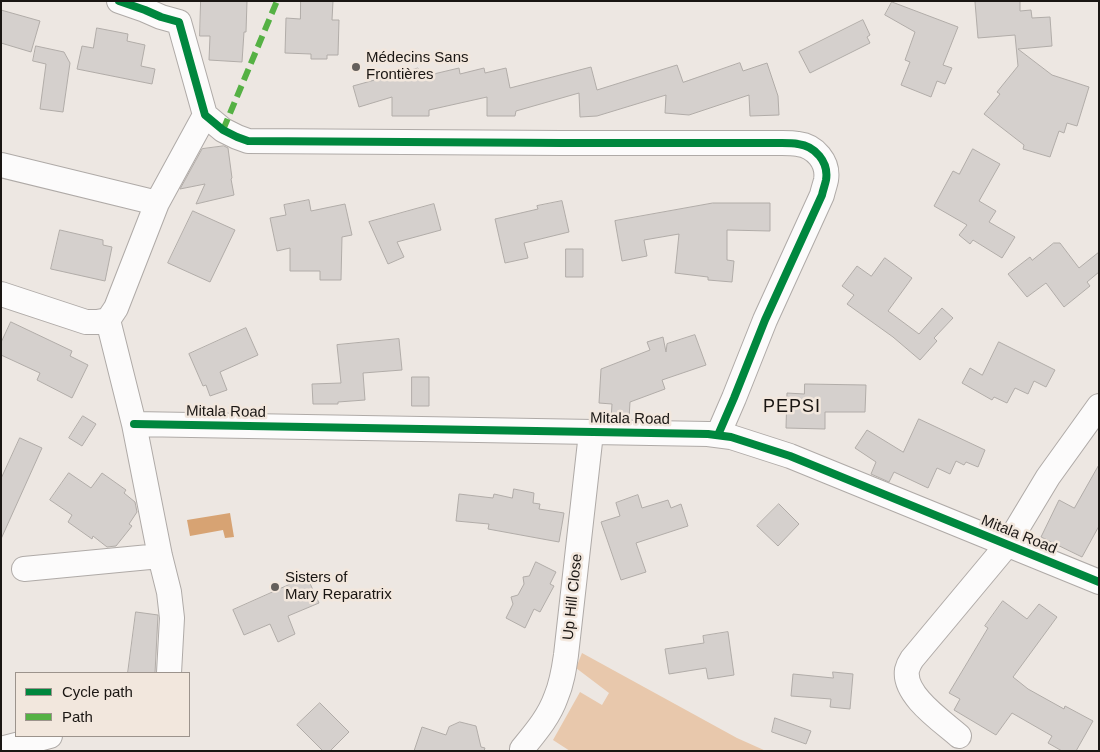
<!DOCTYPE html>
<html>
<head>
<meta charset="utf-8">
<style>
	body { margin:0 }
	#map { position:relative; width:1100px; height:752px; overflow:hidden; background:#ede7e2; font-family:Helvetica,sans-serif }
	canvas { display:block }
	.frame { position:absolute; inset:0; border:2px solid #1a1613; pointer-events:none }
	.legend { position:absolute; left:15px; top:672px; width:175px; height:65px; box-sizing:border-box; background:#f2e7dd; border:1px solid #9c938c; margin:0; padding:6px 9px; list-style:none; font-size:15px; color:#1a1613 }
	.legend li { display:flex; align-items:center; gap:10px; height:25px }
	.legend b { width:25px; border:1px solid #9c938c }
</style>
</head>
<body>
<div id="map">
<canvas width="1100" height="752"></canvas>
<div class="frame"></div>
<ul class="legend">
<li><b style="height:6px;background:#00873e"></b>Cycle path</li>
<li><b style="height:6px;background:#55b144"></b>Path</li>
</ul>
</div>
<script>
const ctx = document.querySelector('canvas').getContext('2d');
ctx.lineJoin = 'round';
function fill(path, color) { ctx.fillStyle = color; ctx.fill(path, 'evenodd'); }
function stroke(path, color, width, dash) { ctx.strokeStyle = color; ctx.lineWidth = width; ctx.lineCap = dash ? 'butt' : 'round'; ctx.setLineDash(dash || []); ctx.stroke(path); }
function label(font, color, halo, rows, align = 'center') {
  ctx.font = font + ' Helvetica,sans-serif'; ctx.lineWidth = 5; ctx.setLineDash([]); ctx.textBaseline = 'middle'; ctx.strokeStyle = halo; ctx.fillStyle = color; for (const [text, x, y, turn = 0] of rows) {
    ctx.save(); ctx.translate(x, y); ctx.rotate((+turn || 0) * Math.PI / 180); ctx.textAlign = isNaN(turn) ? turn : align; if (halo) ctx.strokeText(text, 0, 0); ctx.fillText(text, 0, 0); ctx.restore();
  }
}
fill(new Path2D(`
	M582 653 737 738 766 751H570L553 740 580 692 602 705 609 693 576 668Z`), '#e8c8ac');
fill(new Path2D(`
	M230 513 234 537 225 538 223 530 190 536 187 520Z`), '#d7a373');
const building = new Path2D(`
	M201 1H247L246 32H244L242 62 209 60 210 36H200Z
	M301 1H333L332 20H339L338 55H327V59H311V54L285 53 286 18 300 19Z
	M989 1H1020V11L1031 10 1032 18 1050 17 1052 46 1018 49 1052 75 1089 87 1077 126 1067 123 1064 133 1059 131 1050 157 1023 149 1024 145 984 114 1000 94 997 92 1018 66 1015 35 978 38 975 2Z
	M892 2 958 27 943 65 952 68 945 84 937 81 931 97 901 85 910 62 905 60 915 32 885 15Z
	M1 10 40 21 31 52 1 43Z
	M863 20 870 35 867 37 870 43 810 73 799 52Z
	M97 28 128 34 127 41 145 45 141 66 155 69 152 84 77 69 82 46 93 48Z
	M36 46 64 52 70 63 63 112 40 109 46 64 33 61Z
	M740 63 743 71 767 63 778 96 779 115 750 116 749 95 689 115 665 113 666 95 597 116 580 117 579 93 516 111 515 116H487V97L429 110V116H392V97L359 107 353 86 418 68 421 77 459 68 460 74 484 68 485 73 506 68 510 88 591 67 597 90 677 65 683 82Z
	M224 146 228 148 232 178 231 179 234 195 196 204 205 184 180 189 202 149Z
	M973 149 1000 164 979 201 996 211 989 222 1015 237 1002 258 973 240 970 244 959 235 967 225 934 206 953 171 959 174Z
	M309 200 311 211 345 204 352 235 342 237 341 280H320V271H290V248L277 251 270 218 286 215 284 205Z
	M562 201 569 232 524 243 528 258 505 263 495 219 538 209 537 206Z
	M713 203H770V231L727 230V260L734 261 732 282 708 280V277L675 273 679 234 644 240 647 256 622 261 615 221Z
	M434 204 441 230 397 242 404 257 388 264 369 222Z
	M193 211 235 230 210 282 168 263Z
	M60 230 103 240V245L112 247 105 281 51 269Z
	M1054 243H1060L1079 268 1099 252V272L1087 282 1090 286 1064 307 1046 283 1027 297 1008 274 1030 257 1032 260Z
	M566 249H583V277H566Z
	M885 258 912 278 888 311 919 334 942 308 953 318 934 338 937 341 920 360 893 337 847 304 854 295 842 286 857 266 871 276Z
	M11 322 72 351 70 356 88 365 72 398 37 380 40 373 1 355V343Z
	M246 328 258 355 220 372 227 390 210 396 206 385 203 386 189 354Z
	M695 335 706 365 662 380 665 389 630 402 629 419H611L612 404 599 403 601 369 650 350 647 342 663 337 666 352 667 344Z
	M399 339 402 370 363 373 365 400 338 402V404H313L312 384 341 383 337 345Z
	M999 342 1055 370 1046 387 1034 381 1028 394 1015 388 1007 403 994 397 992 400 962 383 970 368 982 375Z
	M412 377H429V406H412Z
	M805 384 866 385 865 412H825V429L786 428 787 393 804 394Z
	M83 416 96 424 82 446 69 438Z
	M919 419 985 450 978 467 966 462 964 465 956 461 950 474 937 468 928 488 894 472 889 482 871 474 876 462 855 448 867 430 903 452Z
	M20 438 42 448 1 539V479Z
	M1099 465V526L1082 557 1041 537 1059 500 1074 508Z
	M69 473 91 488 102 473 126 490 124 493 135 502 137 512 129 524 132 526 116 546 107 547 93 536 92 539 68 522 72 515 50 500Z
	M514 489 534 493 533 503 540 504 539 509 564 513 559 542 488 529 489 524 456 521 459 494 493 498 494 494 512 498Z
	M638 495 642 508 668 500 671 508 681 504 688 526 636 543 646 572 621 580 601 522 620 516 616 503Z
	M779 504 799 524 778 546 757 526Z
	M536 562 556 572 550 584 554 586 540 612 534 609 525 628 506 618 513 604 511 597 518 595 524 584 523 577 529 576Z
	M307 577 319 603 288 616 295 634 278 642 270 624 244 635 233 610Z
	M1003 601 1027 619 1039 604 1057 617 1013 677 1028 689 1064 709 1065 706 1093 721 1076 751H1062L1048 743 1052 736 1012 713 996 735 954 710 960 699 949 693 988 628 985 626Z
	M136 612 158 615 155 673H128Z
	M728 632 734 675 708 679 706 668 669 674 665 649 704 643 703 636Z
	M833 672 853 674 850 709 830 707 831 699 791 696 793 674 833 678Z
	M320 703 349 732 330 751H323L297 725Z
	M775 718 811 731 806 744 772 732Z
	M460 722 476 726 481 747 485 748 484 751H414L422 727 446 735 449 727Z`);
fill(building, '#d5d0cd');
stroke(building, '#b1aca8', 1);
const minor = new Path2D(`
	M119 1 145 10 161 17 179 22 205 115 223 130 237 137 248 141 561 143H782C787 143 793 143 798 144 815 146 829 162 826 180 825 185 823 190 822 195L765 320 734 398 718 435
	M1 165 157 203
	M1 294 86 322H97L108 320
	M134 424 708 434 731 437 790 456 1099 582
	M24 569 160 556
	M169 673 172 618 169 592 160 556 134 424 108 320 116 308 157 203 205 115
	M959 736C942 721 903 695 907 670 908 666 910 662 912 659L1007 545 1048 477 1099 406
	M1 749 50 736
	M522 749C535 733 549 717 556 697 562 683 564 669 566 655L591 433`);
stroke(minor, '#afaaa7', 26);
stroke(minor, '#fcfbfb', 24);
stroke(new Path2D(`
	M223 130 277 1`), '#55b144', 6, [12, 6]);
stroke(new Path2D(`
	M119 1 145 10 161 17 179 22 205 115 223 130 237 137 248 141 561 143H782C787 143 793 143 798 144 815 146 829 162 826 180 825 185 823 190 822 195L765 320 734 398 718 435
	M134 424 708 434 731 437 790 456 1099 582`), '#00873e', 8);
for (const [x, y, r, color] of [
	[356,67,5,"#645f5b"],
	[275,587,5,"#645f5b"]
]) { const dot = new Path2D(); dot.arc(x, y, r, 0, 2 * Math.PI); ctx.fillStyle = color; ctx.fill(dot); stroke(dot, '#f2e7dd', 2); }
label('15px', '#1a1613', '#f2e7dd', [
	["Médecins Sans",366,58],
	["Frontières",366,75],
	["Sisters of",285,578],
	["Mary Reparatrix",285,595]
], 'left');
label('15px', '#1a1613', '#f2e7dd', [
	["Mitala Road",226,412,1],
	["Mitala Road",630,419,1],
	["Mitala Road",1019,535,22],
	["Up Hill Close",573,597,-84]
]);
ctx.letterSpacing = '1px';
label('18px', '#1a1613', '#f2e7dd', [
	["PEPSI",792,407]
]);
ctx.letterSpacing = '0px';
</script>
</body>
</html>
